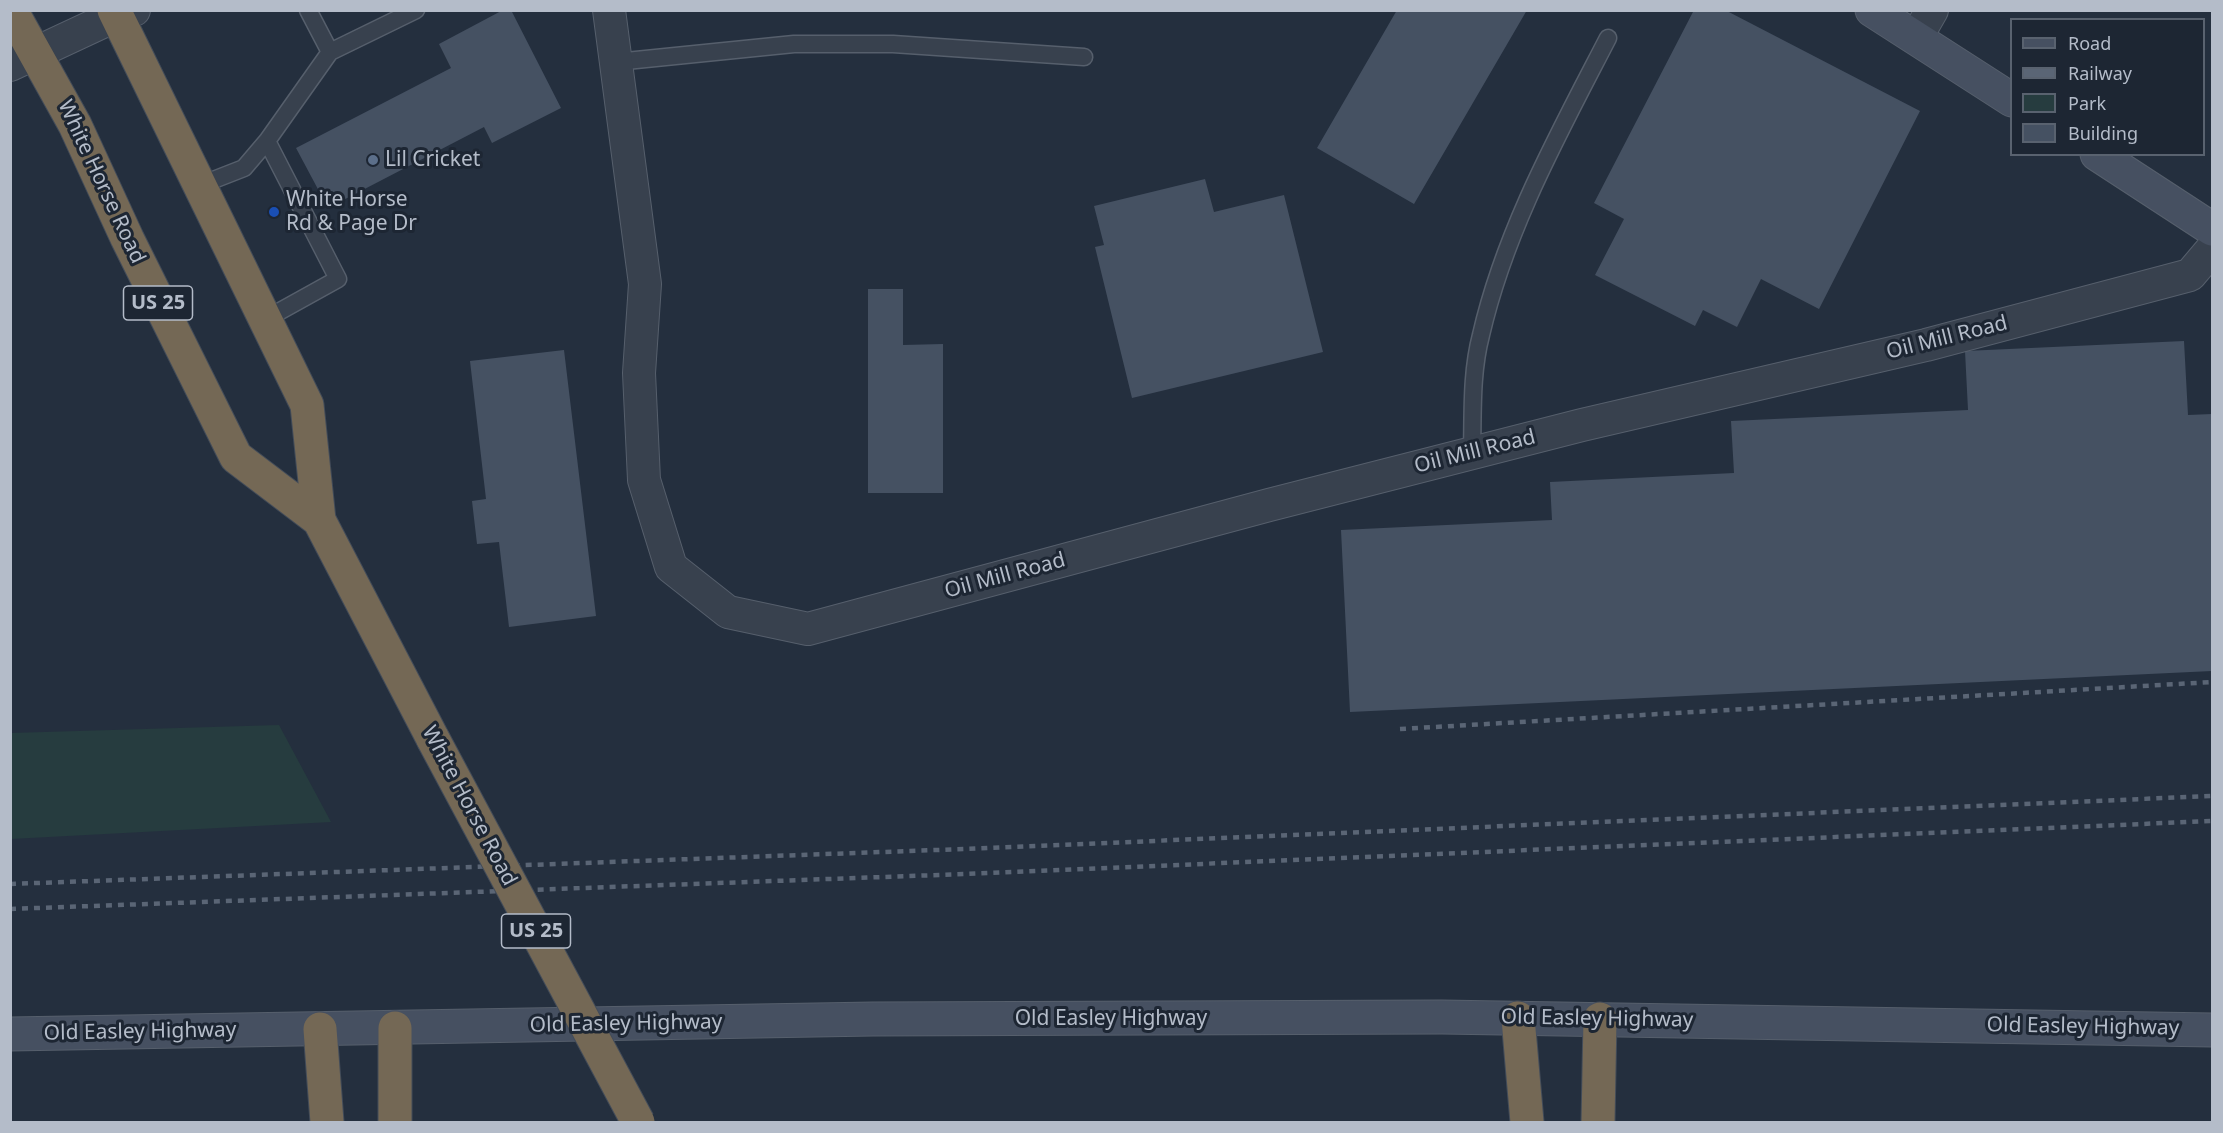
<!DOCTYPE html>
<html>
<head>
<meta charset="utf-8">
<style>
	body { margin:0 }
	#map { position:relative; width:2223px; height:1133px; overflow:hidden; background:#242f3e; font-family:"Noto Sans",sans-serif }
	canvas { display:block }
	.frame { position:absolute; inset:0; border:12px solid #b4bcc9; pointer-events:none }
	.legend { position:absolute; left:2010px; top:18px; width:195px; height:138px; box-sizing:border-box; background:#1d2633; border:2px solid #59626f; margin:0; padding:8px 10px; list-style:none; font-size:18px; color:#b4bcc9 }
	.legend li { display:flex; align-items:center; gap:12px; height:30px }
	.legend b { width:30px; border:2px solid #59626f }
</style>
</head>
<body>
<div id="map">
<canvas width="2223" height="1133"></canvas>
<div class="frame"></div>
<ul class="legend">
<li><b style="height:8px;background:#465061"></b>Road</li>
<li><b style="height:8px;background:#5a6575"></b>Railway</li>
<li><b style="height:16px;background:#263c3f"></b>Park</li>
<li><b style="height:16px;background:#455162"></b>Building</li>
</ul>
</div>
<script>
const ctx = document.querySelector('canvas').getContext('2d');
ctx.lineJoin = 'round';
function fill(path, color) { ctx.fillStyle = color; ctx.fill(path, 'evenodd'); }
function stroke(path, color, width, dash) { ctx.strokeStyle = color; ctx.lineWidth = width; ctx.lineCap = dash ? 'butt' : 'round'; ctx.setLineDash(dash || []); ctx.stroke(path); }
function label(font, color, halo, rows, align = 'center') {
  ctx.font = font + ' "Noto Sans",sans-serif'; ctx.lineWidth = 6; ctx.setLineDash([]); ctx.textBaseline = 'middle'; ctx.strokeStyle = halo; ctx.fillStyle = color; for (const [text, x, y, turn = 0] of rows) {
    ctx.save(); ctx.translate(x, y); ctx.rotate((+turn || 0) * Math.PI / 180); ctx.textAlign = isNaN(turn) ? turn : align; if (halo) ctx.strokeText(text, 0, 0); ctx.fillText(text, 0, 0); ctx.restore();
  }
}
fill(new Path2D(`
	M279 725 331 822 11 839V733Z`), '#263c3f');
fill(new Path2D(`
	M503 10H511L561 108 492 143 484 127 328 208 296 148 451 68 439 44Z
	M1397 10H1527L1414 204 1317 148Z
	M1694 10H1725L1920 111 1819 309 1761 279 1737 327 1703 310 1695 326 1595 275 1624 219 1594 203Z
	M1205 179 1214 212 1284 195 1323 352 1132 398 1095 247 1104 245 1094 206Z
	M868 289H903V345L943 344V493H868Z
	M2184 341 2188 415 2212 414V671L1350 712 1341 530 1552 520 1550 482 1734 473 1731 421 1968 410 1965 351Z
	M564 350 596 616 509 627 499 542 477 544 472 501 486 499 470 361Z`), '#455162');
const lane = new Path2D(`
	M308 10 330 52 416 10
	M616 62 794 44H893L1084 57
	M198 186 244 168 267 141 330 52
	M264 320 338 279 267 141
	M1472 453C1473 413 1471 373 1481 335 1505 230 1559 133 1608 38`);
const street = new Path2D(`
	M609 10 645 284 639 373 644 480 671 567 728 612 808 629 1269 505 1582 425 1926 345 2190 275 2212 249
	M1916 38 1932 10
	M10 65 117 15 134 10`);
const secondary = new Path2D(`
	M1872 10 2012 100
	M2097 154 2212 229
	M10 1034 873 1019 1442 1017 2212 1030`);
const highway = new Path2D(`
	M11 10 75 125 127 238 236 457 319 520
	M114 10 307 405 319 520 433 739
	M1518 1018 1527 1122
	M320 1029 327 1122
	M395 1122V1028
	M1598 1122 1600 1019`);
stroke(lane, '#565f6c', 19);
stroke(street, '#565f6c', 34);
stroke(secondary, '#565f6c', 35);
stroke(highway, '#434c59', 35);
stroke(lane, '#38414e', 16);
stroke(street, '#38414e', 32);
stroke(secondary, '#465061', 33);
stroke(highway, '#746855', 33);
stroke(new Path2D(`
	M1400 729 2212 682
	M10 884 964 849 2212 796
	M10 909 965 874 2212 821`), '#5a6575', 4.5, [6, 6]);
const highwayBridge = new Path2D(`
	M433 739 638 1122`);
stroke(highwayBridge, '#434c59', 35, []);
stroke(highwayBridge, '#746855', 33);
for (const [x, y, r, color] of [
	[373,160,6,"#5c6f8a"],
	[274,212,6,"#1a4fb4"]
]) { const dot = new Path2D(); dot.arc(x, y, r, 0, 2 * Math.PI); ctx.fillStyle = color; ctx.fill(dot); stroke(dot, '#1d2633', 2); }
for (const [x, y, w] of [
	[158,303,69],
	[536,931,69]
]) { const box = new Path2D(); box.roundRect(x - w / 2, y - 17, w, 34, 4.5); ctx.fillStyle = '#1d2633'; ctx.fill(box); stroke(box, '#b4bcc9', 1.5); }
label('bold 20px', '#b4bcc9', null, [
	["US 25",158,303],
	["US 25",536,931]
]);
label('21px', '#b4bcc9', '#1d2633', [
	["Lil Cricket",385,160],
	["White Horse",286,200],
	["Rd & Page Dr",286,224]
], 'left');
label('21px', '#b4bcc9', '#1d2633', [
	["White Horse Road",101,182,65],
	["Oil Mill Road",1947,338,-14],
	["Oil Mill Road",1475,452,-14],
	["Oil Mill Road",1005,576,-15],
	["White Horse Road",469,806,62],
	["Old Easley Highway",1111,1019],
	["Old Easley Highway",1597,1019,1],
	["Old Easley Highway",626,1024,-1],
	["Old Easley Highway",2083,1027,1],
	["Old Easley Highway",140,1032,-1]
]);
</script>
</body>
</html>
